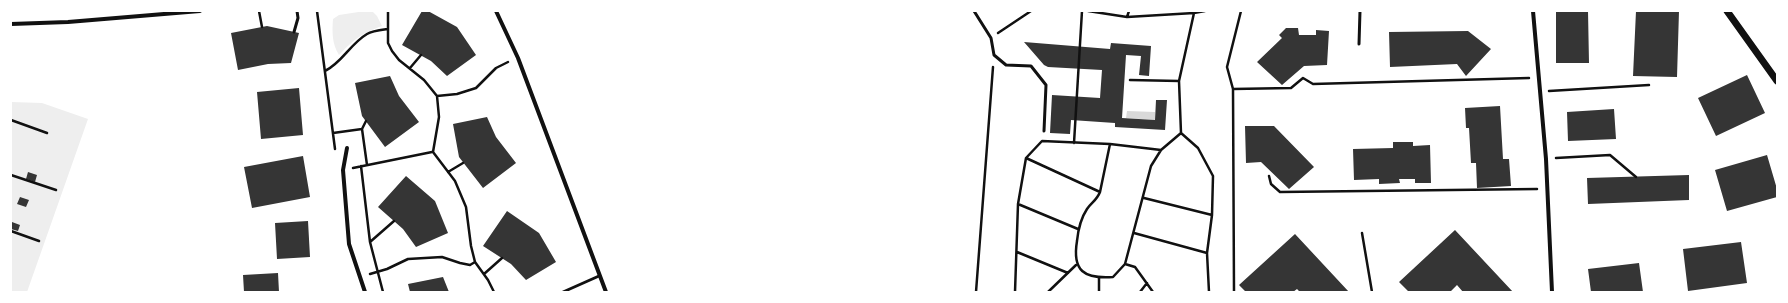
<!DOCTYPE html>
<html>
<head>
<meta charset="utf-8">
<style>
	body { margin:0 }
	#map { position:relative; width:1788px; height:303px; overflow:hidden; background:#fff; font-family:Lato,sans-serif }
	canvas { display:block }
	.frame { position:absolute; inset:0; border:12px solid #fff; pointer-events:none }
</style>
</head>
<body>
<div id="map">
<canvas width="1788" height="303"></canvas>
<div class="frame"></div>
</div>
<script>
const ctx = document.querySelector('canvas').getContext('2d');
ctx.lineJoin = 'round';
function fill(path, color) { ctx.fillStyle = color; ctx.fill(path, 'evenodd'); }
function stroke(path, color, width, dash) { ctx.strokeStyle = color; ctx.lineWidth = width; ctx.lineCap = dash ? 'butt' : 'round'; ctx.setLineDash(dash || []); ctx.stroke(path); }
fill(new Path2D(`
	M365 11H372L377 16 382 26C362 33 353 40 339 55 332 44 332 32 333 19L339 15Z
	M11 102 42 103 88 119 27 292H11Z`), '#eee');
fill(new Path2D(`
	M1127 111 1155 112V120L1126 118Z`), '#d9d9d9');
fill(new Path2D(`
	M422 11H428L457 27 476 55 447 76 431 61 402 45Z
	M1556 11H1588L1589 63H1556Z
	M1636 11H1679L1677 77 1633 76Z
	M267 26 299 33 291 63 268 64 238 70 231 33Z
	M1286 28H1298L1299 35H1316V30L1329 31 1327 65 1304 66 1282 85 1257 62 1282 38 1279 35Z
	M1468 31 1491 49 1466 76 1457 64 1390 67 1389 32Z
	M1024 42 1110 49 1111 43 1151 46 1149 76 1139 75 1141 56 1126 55 1122 118 1155 120 1156 100H1167L1165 130 1115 127V123L1071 120 1070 134 1050 133 1052 95 1100 98 1102 70 1048 67 1044 65Z
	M1747 75 1765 113 1716 136 1698 98Z
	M390 76 399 96 419 122 385 147 362 116 355 83Z
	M299 88 303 135 261 139 257 92Z
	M1500 106 1503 159H1509L1511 186 1477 188 1476 163H1471L1469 128H1466L1465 108Z
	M1614 109 1616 139 1568 141 1567 112Z
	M487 117 496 137 516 163 483 188 459 157 453 124Z
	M1245 126H1274L1314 167 1289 189 1261 162 1246 163Z
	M1393 142H1413V146L1430 145 1431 183H1415V179H1399L1400 183 1379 184V179L1354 180 1353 149 1393 148Z
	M1767 155 1777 189V197L1727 211 1715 170Z
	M303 156 310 197 252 208 244 167Z
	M28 172 37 175 35 182 26 179Z
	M1689 175V200L1588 204 1587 178Z
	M406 176 435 201 448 233 416 247 403 229 378 207Z
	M20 197 29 200 26 207 17 204Z
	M507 211 539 233 556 262 526 280 511 264 483 246Z
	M308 221 310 257 277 259 275 223Z
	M12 222 20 225 18 231 11 229Z
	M1455 230 1513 292H1463L1457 285 1450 292H1409L1399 282Z
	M1295 234 1349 292H1300L1297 289 1293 292H1246L1239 285Z
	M1741 242 1747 283 1688 291 1683 249Z
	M1639 263 1643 292H1591L1588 269Z
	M278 273 279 292H244L243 275Z
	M443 277 449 292H410L408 284Z`), '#353535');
stroke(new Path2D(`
	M259 11 262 27
	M317 11 335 149
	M388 11V43L392 51 399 60 424 80 437 96 439 117 433 152 455 181 466 207 471 246 475 262 488 280 494 292
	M1088 11 1127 17 1194 13
	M1127 17 1129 11
	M998 33 1031 11
	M410 68 421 55
	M325 71C342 63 350 44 367 34 372 31 381 30 388 29
	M1130 80 1179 81
	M1233 89 1291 88 1303 78 1313 84 1529 78
	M1549 91 1649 85
	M437 96 457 94 476 88 496 68 508 62
	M11 120 47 133
	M366 121 362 129 367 165
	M333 133 362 129
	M1181 133 1198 148 1213 176 1212 215 1207 253 1209 292
	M1074 143 1082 11
	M1161 150 1110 144 1100 192C1097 200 1091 203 1087 209 1081 218 1078 231 1077 241 1072 271 1084 279 1113 277L1125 264 1151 166 1161 150 1181 133 1179 81 1194 13 1205 11
	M1026 158 1100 192
	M1556 158 1610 155 1636 177
	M361 166 370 242
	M353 168 432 152
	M448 172 463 163
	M11 175 56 190
	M1269 176 1271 184 1280 192 1537 189
	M1144 198 1212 215
	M1018 204 1078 229
	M11 231 39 241
	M1134 233 1207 253
	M1362 233 1372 292
	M1017 252 1068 273
	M1125 264 1135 267 1153 292
	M370 274 387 269 408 259 442 257 460 263 470 265 475 262
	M484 274 502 258
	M383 292 370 242 394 221
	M976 292 993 67
	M1015 292 1018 204 1026 158 1042 141 1110 144
	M1048 292 1076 265
	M1099 292V278
	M1140 292 1147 283
	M1234 292 1233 89 1227 67 1241 11`), '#111', 2.5);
stroke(new Path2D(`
	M974 11 991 38 994 55 1006 65 1031 66 1046 85 1044 131
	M294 32 298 18 297 11
	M1359 44 1360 11
	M563 292 599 276`), '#111', 3);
stroke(new Path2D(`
	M496 11 518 58 606 292
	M1533 11 1546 159 1552 292
	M11 24 68 22 200 11
	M347 148 343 170 349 244 365 292`), '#111', 4);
stroke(new Path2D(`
	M1727 11 1777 81`), '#111', 7);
</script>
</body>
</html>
